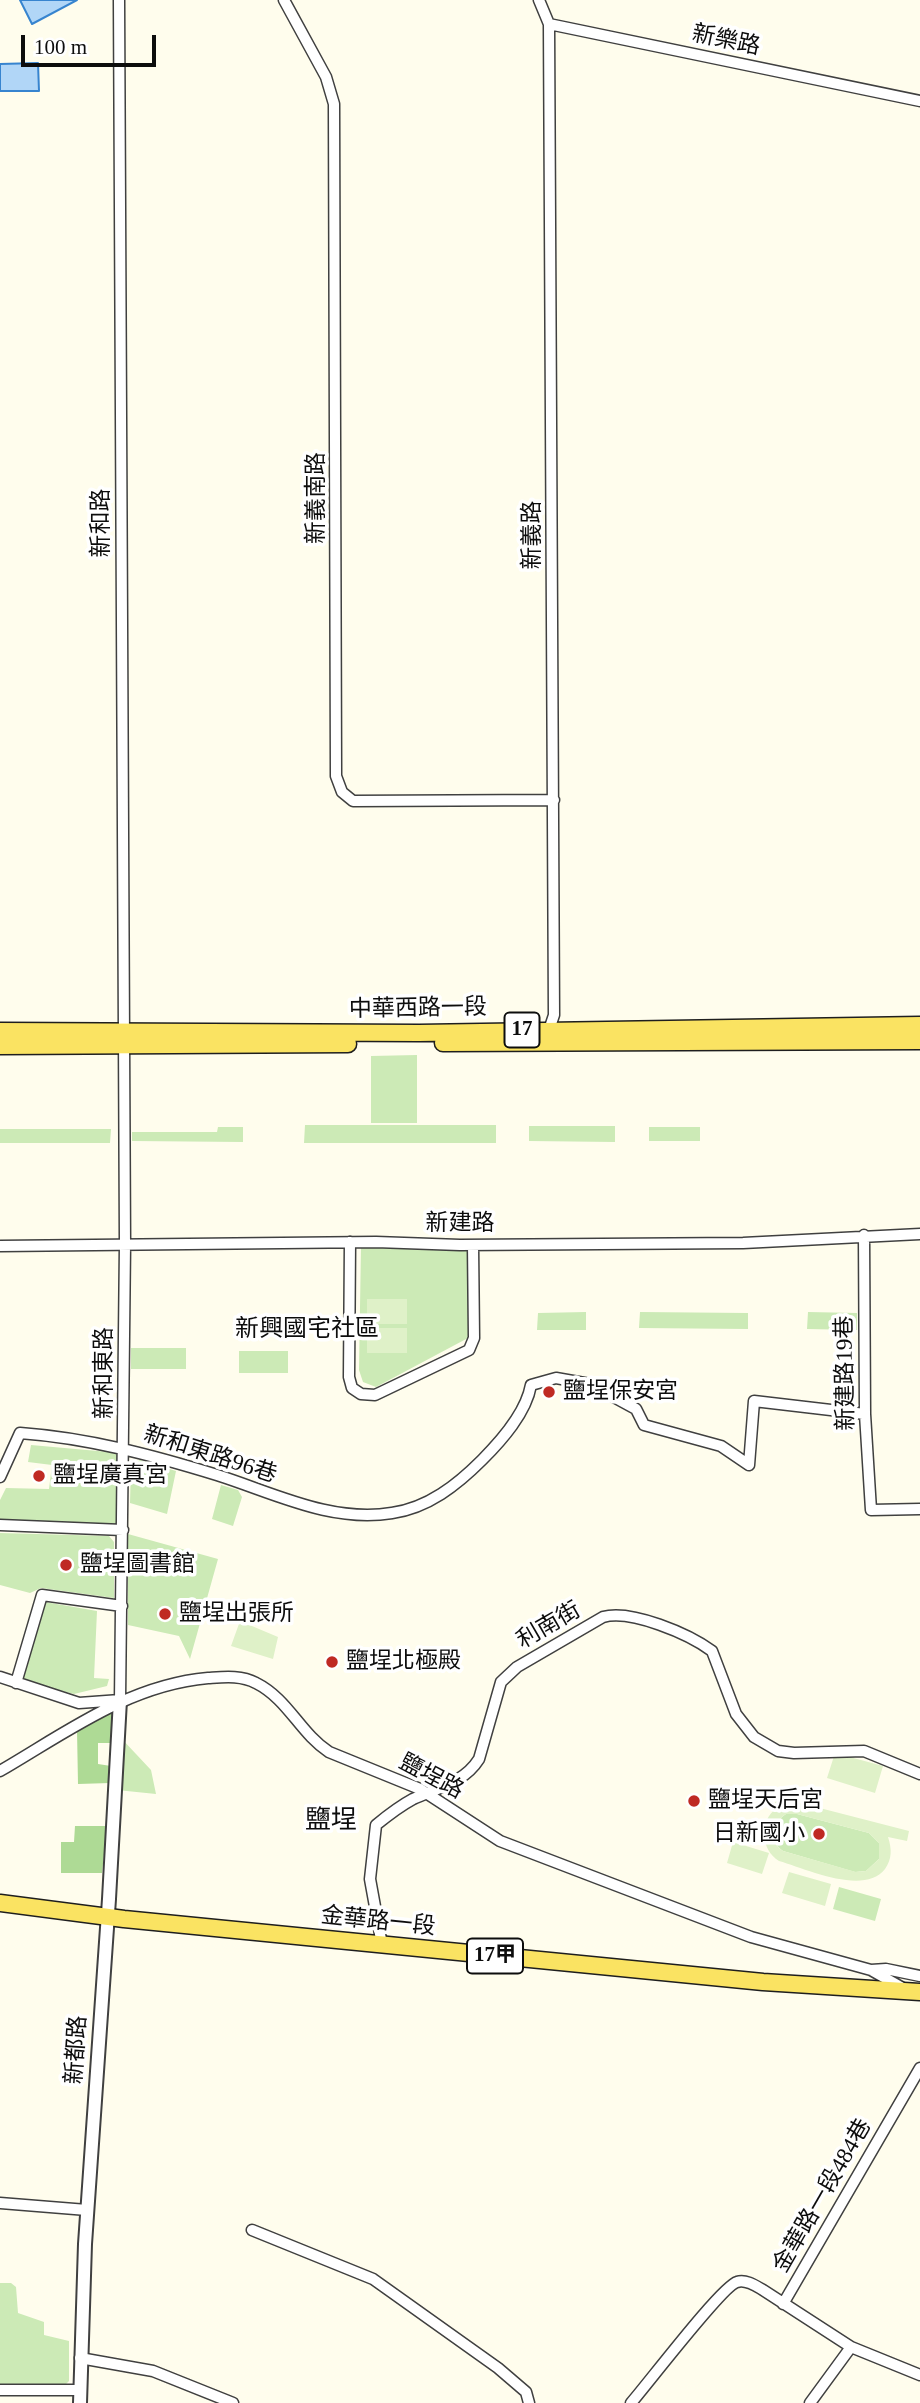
<!DOCTYPE html>
<html>
<head>
<meta charset="utf-8">
<style>
	body { margin:0 }
	#map { position:relative; width:920px; height:2403px; overflow:hidden; background:#fffded; font-family:"Times New Roman",serif }
	canvas { display:block }
	.scale { position:absolute; left:21px; top:35px; width:135px; height:32px; box-sizing:border-box; border:4px solid #0d0d0d; border-top:0; padding-left:9px; font-size:21px; line-height:24px; white-space:nowrap; color:#0d0d0d; -webkit-text-stroke:5px #fff; paint-order:stroke }
</style>
</head>
<body>
<div id="map">
<canvas width="920" height="2403"></canvas>
<div class="scale">100 m</div>
</div>
<script>
const ctx = document.querySelector('canvas').getContext('2d');
ctx.lineJoin = 'round';
function fill(path, color) { ctx.fillStyle = color; ctx.fill(path, 'evenodd'); }
function stroke(path, color, width, dash) { ctx.strokeStyle = color; ctx.lineWidth = width; ctx.lineCap = dash ? 'butt' : 'round'; ctx.setLineDash(dash || []); ctx.stroke(path); }
function label(font, color, halo, rows, align = 'center') {
  ctx.font = font + ' "Times New Roman","Noto Sans TC",serif'; ctx.lineWidth = 7; ctx.setLineDash([]); ctx.textBaseline = 'middle'; ctx.strokeStyle = halo; ctx.fillStyle = color; for (const [text, x, y, turn = 0] of rows) {
    ctx.save(); ctx.translate(x, y); ctx.rotate((+turn || 0) * Math.PI / 180); ctx.textAlign = isNaN(turn) ? turn : align; if (halo) ctx.strokeText(text, 0, 0); ctx.fillText(text, 0, 0); ctx.restore();
  }
}
fill(new Path2D(`
	M417 1055V1123H371V1056Z
	M305 1125H496V1143H304Z
	M529 1126H615V1142L529 1141Z
	M218 1127H243V1142L132 1141V1132H217Z
	M649 1127H700V1141H649Z
	M0 1129H111L110 1143H0Z
	M361 1245 468 1246V1338L376 1387 363 1382 359 1370Z
	M586 1312V1330H537L538 1313Z
	M640 1312 748 1313V1329L639 1328Z
	M808 1312 857 1313V1330L807 1329Z
	M131 1348H186V1369H131Z
	M239 1351H288V1373H239Z
	M31 1445 120 1453V1528L0 1522V1500L6 1488 49 1489 52 1465 28 1462Z
	M140 1460 176 1471 167 1514 130 1503 131 1466Z
	M221 1485 238 1490 242 1497 233 1526 212 1519Z
	M0 1533 109 1536 114 1542V1598L41 1588 30 1593 0 1585Z
	M128 1534 218 1559 190 1659 179 1636 128 1625Z
	M45 1602 97 1611 94 1678 109 1679 107 1686 74 1694 19 1681Z
	M121 1738 151 1770 156 1794 117 1790Z
	M786 1814H797L869 1833 879 1843V1859L866 1871 855 1872 783 1851C769 1841 772 1823 786 1814Z
	M839 1887 881 1899 875 1921 833 1909Z
	M0 2283H11L16 2287 18 2313 44 2322V2335L69 2341V2381L65 2385 0 2384Z`), '#cceab6');
fill(new Path2D(`
	M113 1712 111 1743H98V1764L111 1766 110 1783 78 1784 77 1730Z
	M75 1826H107L102 1873H61V1842H74Z`), '#aeda95');
fill(new Path2D(`
	M367 1299H407V1324H367Z
	M367 1328H407V1353H367Z
	M240 1621 278 1637 273 1659 231 1646Z
	M835 1753 883 1766 875 1793 827 1778Z
	M777 1797 909 1831 907 1841 888 1837C892 1849 892 1859 885 1869 864 1896 807 1869 779 1861 761 1850 758 1821 777 1808L774 1807ZM786 1814H797L869 1833 879 1843V1859L866 1871 856 1872 783 1851C768 1841 772 1823 786 1814Z
	M733 1842 769 1853 762 1874 727 1863Z
	M789 1872 831 1884 825 1906 782 1893Z`), '#dff1c8');
const water = new Path2D(`
	M20 0H77L32 24Z
	M38 63 39 91H0V64Z`);
fill(water, '#b1d6f7');
stroke(water, '#3784cf', 2);
const minor = new Path2D(`
	M284 0 326 77 334 104 336 776 342 792 353 801 554 800
	M539 0 549 24 920 101
	M548 1033 554 1015 549 24
	M864 1235 865 1414 871 1510 920 1509
	M350 1242 349 1377 352 1388 361 1394 375 1395 469 1350 474 1338 473 1245
	M0 1246 376 1242 460 1245 743 1243 920 1234
	M0 1477 20 1433C88 1438 152 1455 217 1475 274 1493 331 1523 392 1513 428 1508 457 1485 482 1460 502 1440 526 1413 531 1385L556 1378 590 1384 636 1409 644 1425 721 1446 749 1465 754 1401 865 1414
	M0 1525 123 1530
	M0 1677 79 1703 120 1700 125 1244 119 0
	M16 1683 42 1595 122 1606
	M0 1771C67 1732 129 1685 208 1678 224 1677 241 1675 256 1683 288 1699 300 1733 329 1752L420 1789 500 1841 751 1937 871 1970 901 1987
	M382 1945 370 1879 376 1825C387 1816 400 1806 413 1799 437 1788 464 1783 479 1759L501 1682 517 1667 603 1617C631 1609 689 1634 712 1651L736 1714 754 1737 778 1751 794 1753 864 1751 920 1774
	M871 1970 886 1969 920 1976
	M0 2203 87 2210
	M252 2230 373 2279 498 2368 526 2392 529 2403
	M783 2304 920 2068
	M80 2358 153 2371 233 2403
	M0 2390H80
	M631 2403C647 2385 722 2286 737 2282 746 2279 756 2286 763 2290L851 2347 920 2375
	M810 2403 851 2347`);
const tertiary = new Path2D(`
	M80 2403 85 2244 109 1899 120 1700`);
const primary = new Path2D(`
	M0 1031 419 1033 920 1025
	M443 1043 920 1041
	M0 1046 348 1044
	M0 1903 124 1919 763 1982 920 1992`);
stroke(minor, '#404040', 13);
stroke(tertiary, '#404040', 16);
stroke(primary, '#1e1e1e', 19);
stroke(minor, '#fff', 10);
stroke(tertiary, '#fff', 12);
stroke(primary, '#fae362', 16);
for (const [x, y, r, color] of [
	[549,1392,7,"#bf2a23"],
	[39,1476,7,"#bf2a23"],
	[66,1565,7,"#bf2a23"],
	[165,1614,7,"#bf2a23"],
	[332,1662,7,"#bf2a23"],
	[694,1801,7,"#bf2a23"],
	[819,1834,7,"#bf2a23"]
]) { const dot = new Path2D(); dot.arc(x, y, r, 0, 2 * Math.PI); ctx.fillStyle = color; ctx.fill(dot); stroke(dot, '#fff', 2.5); }
for (const [x, y, w] of [
	[522,1030,35],
	[495,1956,56]
]) { const box = new Path2D(); box.roundRect(x - w / 2, y - 17.5, w, 35, 5); ctx.fillStyle = '#fff'; ctx.fill(box); stroke(box, '#0d0d0d', 2); }
label('bold 21px', '#0d0d0d', null, [
	["17",522,1030],
	["17甲",495,1956]
]);
label('23px', '#0d0d0d', '#fff', [
	["新樂路",726,41,12],
	["新義南路",317,498,-90],
	["新和路",102,523,-90],
	["新義路",533,535,-90],
	["中華西路一段",418,1009,-1],
	["新建路",460,1224],
	["新和東路",105,1373,-90],
	["新建路19巷",846,1373,-91],
	["新和東路96巷",210,1455,18],
	["利南街",549,1626,-30],
	["鹽埕路",431,1777,28],
	["金華路一段",378,1922,6],
	["新都路",77,2050,-86],
	["金華路一段484巷",823,2196,-60]
]);
label('23px', '#0d0d0d', '#fff', [
	["鹽埕保安宮",563,1392],
	["鹽埕廣真宮",53,1476],
	["鹽埕圖書館",80,1565],
	["鹽埕出張所",179,1614],
	["鹽埕北極殿",346,1662],
	["鹽埕天后宮",708,1801],
	["日新國小",805,1834,"right"]
], 'left');
label('24px', '#0d0d0d', '#fff', [
	["新興國宅社區",307,1330]
]);
label('26px', '#0d0d0d', '#fff', [
	["鹽埕",331,1821]
]);
</script>
</body>
</html>
